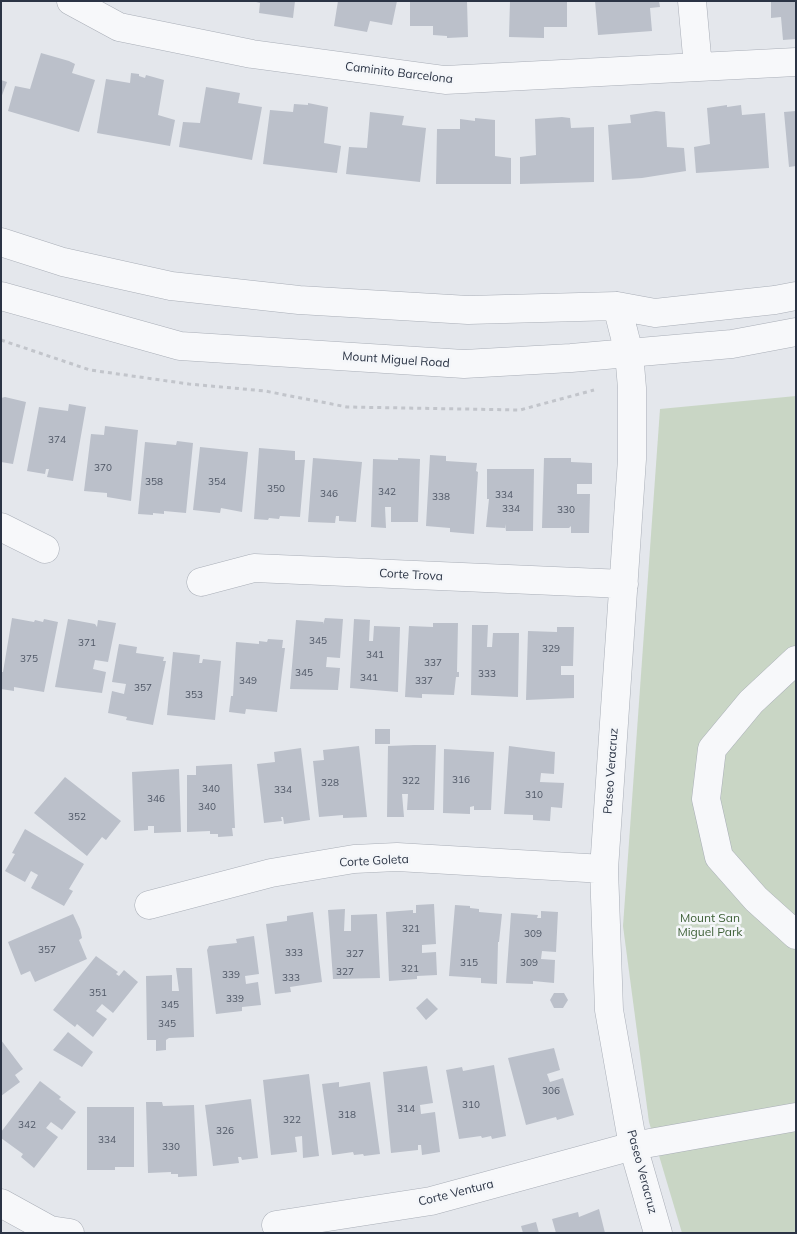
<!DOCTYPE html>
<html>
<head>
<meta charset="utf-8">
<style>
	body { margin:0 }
	#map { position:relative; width:797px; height:1234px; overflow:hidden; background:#e4e7ec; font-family:Mulish,sans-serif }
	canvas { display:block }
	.frame { position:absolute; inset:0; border:2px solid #2b3445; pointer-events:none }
</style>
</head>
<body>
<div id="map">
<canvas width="797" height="1234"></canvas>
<div class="frame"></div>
</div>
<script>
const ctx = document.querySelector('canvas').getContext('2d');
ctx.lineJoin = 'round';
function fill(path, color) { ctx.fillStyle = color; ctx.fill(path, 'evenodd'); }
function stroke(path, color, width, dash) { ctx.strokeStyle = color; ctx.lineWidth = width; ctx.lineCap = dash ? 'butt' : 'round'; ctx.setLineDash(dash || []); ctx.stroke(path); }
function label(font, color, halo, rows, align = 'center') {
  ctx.font = font + ' Mulish,sans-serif'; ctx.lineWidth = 5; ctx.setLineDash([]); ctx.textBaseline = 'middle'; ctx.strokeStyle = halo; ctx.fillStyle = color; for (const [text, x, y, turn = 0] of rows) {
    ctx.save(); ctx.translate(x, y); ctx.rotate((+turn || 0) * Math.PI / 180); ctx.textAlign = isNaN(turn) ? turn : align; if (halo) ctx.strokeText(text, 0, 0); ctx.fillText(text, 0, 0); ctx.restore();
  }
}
fill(new Path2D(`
	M796 396V1233H682L649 1122 623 926 660 409Z`), '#c9d6c5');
fill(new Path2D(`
	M252 1H295L293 18 259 13 260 3Z
	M338 1H397L392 25 370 21 367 32 334 26Z
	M410 1H467L468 37 447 38V36L433 35V26H410Z
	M510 1H567V27H544V38L509 37Z
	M595 1H659L660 7 650 8 652 31 598 35Z
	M771 1H796V39L783 40 781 17 771 18Z
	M41 53 69 61 75 64 72 73 95 80 79 132 8 111 15 86 30 89Z
	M131 73 139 74V76L145 78 146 75 164 80 158 115 175 120 170 146 97 133 106 79 130 83Z
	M1 80 7 82 1 98Z
	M206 87 240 93 238 103 262 107 252 160 179 147 183 122 200 123Z
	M308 103 328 107 324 143 341 146 337 173 263 164 270 110 293 112 294 104 308 105Z
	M727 105V107L741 105 742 115 765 113 769 168 696 173 694 147 710 144 707 108Z
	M656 111 665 112 667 147 684 148 686 171 642 178 612 180 608 125 631 123 630 115Z
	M796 111V166L789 167 784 112Z
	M370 112 404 116 402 125 426 128 420 182 346 174 349 147 367 148Z
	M562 117 570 118 571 128 594 127V182L520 184V157L536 155 535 119Z
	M475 118 495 120V156L511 158V184H436L437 129H460V119L475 121Z
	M5 397 26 402 13 464 1 462V398Z
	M69 404 86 407 73 481 47 477 49 469H46L45 474 27 471 39 407 68 411Z
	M105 426 138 430 131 501 107 497V493L84 491 91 434 104 435Z
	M177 441 193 443 186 513 164 511V514L153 513V515L138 514 145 442 176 445Z
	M200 447 248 452 242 512 221 508 220 513 193 510Z
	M259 448 295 451V460H305L300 517 280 516 279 519 269 518 268 520 254 519Z
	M430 455 446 456V461L477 463 476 471 478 472 474 534 450 532V528L426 526Z
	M313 458 362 462 356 522 339 521V516H336L335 523 308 522Z
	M398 458 420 459 418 522H391V507H385L386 528 371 527 373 459 398 460Z
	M544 458H571V462L592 463V484H577V494H590L589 533H571V526L569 528H542Z
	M487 469H534L533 531H506L505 524V528L486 527 489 499H487Z
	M12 618 34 622 35 620 43 622 44 619 58 622 44 692 14 687V691L1 689V672H3Z
	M325 618 343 619 340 658 327 657 326 667 340 668 338 690 290 689 296 620 323 622V624Z
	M68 619 95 624 97 627 98 620 116 623 108 662 95 660 93 669 106 672 102 693 55 687Z
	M354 619 370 620 369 641H373L374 626 400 627 398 692 350 688Z
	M433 623H458L457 672H459V677H456L454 695 422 694V698L405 697 409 626 433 627Z
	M472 625H488L487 647H492L493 633H519L518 697 471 695Z
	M557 627H574L573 666H561V675H574V698L526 700 528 631 557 632Z
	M268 639 283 640 282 648H285L277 712 246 709 245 714 229 712 231 696H233L236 642 259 644V641L267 642Z
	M119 644 137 647 136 653 164 657 163 661H166L153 725 126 720 127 717 108 713 112 691 124 694 126 684 112 682Z
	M173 652 200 655 199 663H202L203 659 221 661 215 720 167 715Z
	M375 729H390V744H375Z
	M414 745H436L434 810H407L408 794H402L404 817H387L388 746Z
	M359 746 367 817 343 818V815L319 817 313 761 324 760 323 750Z
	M509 746 555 752 554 774 541 773 540 782 564 783 562 808 551 807 550 821 533 820V815L504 814Z
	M301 748 310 820 284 824 283 817H281L282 821 264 823 257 764 275 762 274 752Z
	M444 749 494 752 491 810H474V806L470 807V814L443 813Z
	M232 764 235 828H232L233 836 218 837V834H210V831L187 832V775H196V766Z
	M179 769 181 832 154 833V826H148V830L134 831 132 772Z
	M65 777 121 821 106 840 102 837 87 856 34 813Z
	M25 829 84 864 69 889 73 891 64 906 31 888 38 875 31 871 25 882 5 871 15 854 12 853Z
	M434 904 436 944 422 945V953L436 952 437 975 417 976V979L389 981 386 912 413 910V913H416V905Z
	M455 905 470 906V908L479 909V912L502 914 499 942H498L497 984 481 983V978L449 976Z
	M345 909 344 931H351V915L377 914 380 978 333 979 328 910Z
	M541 911 558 912 556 952 542 951 541 959 555 960 554 983 533 981V984L506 983 511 913 538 915 537 918H541Z
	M313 912 322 982 290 987 291 992 275 994 266 924 287 921V916Z
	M73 914 80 929 82 938 79 940 87 959 35 982 30 971 21 975 8 942Z
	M254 936 259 974 245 976 246 984 258 982 261 1005 242 1007V1011L216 1014 207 950 209 946 237 943 236 939Z
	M96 956 118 972 116 974 119 976 124 970 138 982 113 1013 102 1004 96 1011 107 1019 93 1037 77 1024 75 1027 53 1010Z
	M176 968H192L194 1037 169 1038 166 1040V1050L156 1051V1040H147L146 976 172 975V991H179Z
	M554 993H564L568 1000 563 1008H554L550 1000Z
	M427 998 438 1009 426 1020 416 1008Z
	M68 1032 93 1052 82 1067 53 1050Z
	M1 1040 23 1069 15 1075 20 1082 1 1096Z
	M554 1048 560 1070 547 1074 550 1082 563 1078 574 1115 557 1120 556 1117 526 1125 508 1058Z
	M494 1065 506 1136 492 1139 491 1136 482 1138 481 1136 459 1139 446 1070 462 1067 463 1071Z
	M427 1066 433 1103 420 1105 421 1114 435 1112 440 1152 422 1155 421 1145H418V1150L391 1153 383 1072Z
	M309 1074 319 1156 303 1158 302 1136 295 1137 297 1152 271 1155 263 1080Z
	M40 1081 61 1097 59 1099 76 1112 62 1130 51 1122 46 1128 58 1137 34 1168 21 1157 23 1154 1 1138V1132Z
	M339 1082V1087L370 1082 380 1154 364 1156 363 1154 354 1155 353 1152 332 1155 322 1084Z
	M251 1099 258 1158 242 1160 241 1157H238L239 1163 213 1166 205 1105Z
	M146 1102H162L163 1106 194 1105 197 1176 178 1177V1174H171V1172L148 1173Z
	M87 1107H134V1167H115V1170H87Z
	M599 1209 605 1233H556L552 1219 578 1212 579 1217Z
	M536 1222 539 1233H523L521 1226Z`), '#bbc0ca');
const minor = new Path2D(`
	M71 1 119 27 252 54 445 80 796 62
	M692 1 698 67
	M1 242 63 262 171 286 299 300 468 310 617 306 655 313 775 300 796 296
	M1 296 180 346 464 364 571 358 732 344 796 332
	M617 306 629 353 632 388V459L604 869 609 1010 633 1146 658 1233
	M1 527 45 549
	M201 582 254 568 624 584
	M796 660 751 702 712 749 706 799 719 857 756 899 796 935
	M149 905 271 873 354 859 397 857 604 869
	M1 1203 50 1230 70 1233
	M276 1225 431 1201 633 1146 796 1117`);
stroke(minor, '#a9aeb7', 29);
stroke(new Path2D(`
	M1 340 90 370 189 384 265 391 347 407 520 410 594 390`), '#c2c5cb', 3, [4, 4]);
stroke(minor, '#f7f8fa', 28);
label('10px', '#4f5766', null, [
	["374",57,440],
	["370",103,468],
	["358",154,482],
	["354",217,482],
	["350",276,489],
	["342",387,492],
	["346",329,494],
	["334",504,495],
	["338",441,497],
	["334",511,509],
	["330",566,510],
	["345",318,641],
	["371",87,643],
	["329",551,649],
	["341",375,655],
	["375",29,659],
	["337",433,663],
	["345",304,673],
	["333",487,674],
	["341",369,678],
	["349",248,681],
	["337",424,681],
	["357",143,688],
	["353",194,695],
	["316",461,780],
	["322",411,781],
	["328",330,783],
	["340",211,789],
	["334",283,790],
	["310",534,795],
	["346",156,799],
	["340",207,807],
	["352",77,817],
	["321",411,929],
	["309",533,934],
	["357",47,950],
	["333",294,953],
	["327",355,954],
	["315",469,963],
	["309",529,963],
	["321",410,969],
	["327",345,972],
	["339",231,975],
	["333",291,978],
	["351",98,993],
	["339",235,999],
	["345",170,1005],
	["345",167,1024],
	["306",551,1091],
	["310",471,1105],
	["314",406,1109],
	["318",347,1115],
	["322",292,1120],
	["342",27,1125],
	["326",225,1131],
	["334",107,1140],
	["330",171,1147]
]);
label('12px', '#2b3445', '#f4f6f9', [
	["Caminito Barcelona",399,73,7],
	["Mount Miguel Road",396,360,4],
	["Corte Trova",411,575,3],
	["Paseo Veracruz",611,771,-86],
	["Corte Goleta",374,861,-3],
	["Paseo Veracruz",642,1172,75],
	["Corte Ventura",456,1193,-14]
]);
label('12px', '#3f6138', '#f4f6f9', [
	["Mount San",710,918],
	["Miguel Park",710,932]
]);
</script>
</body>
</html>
